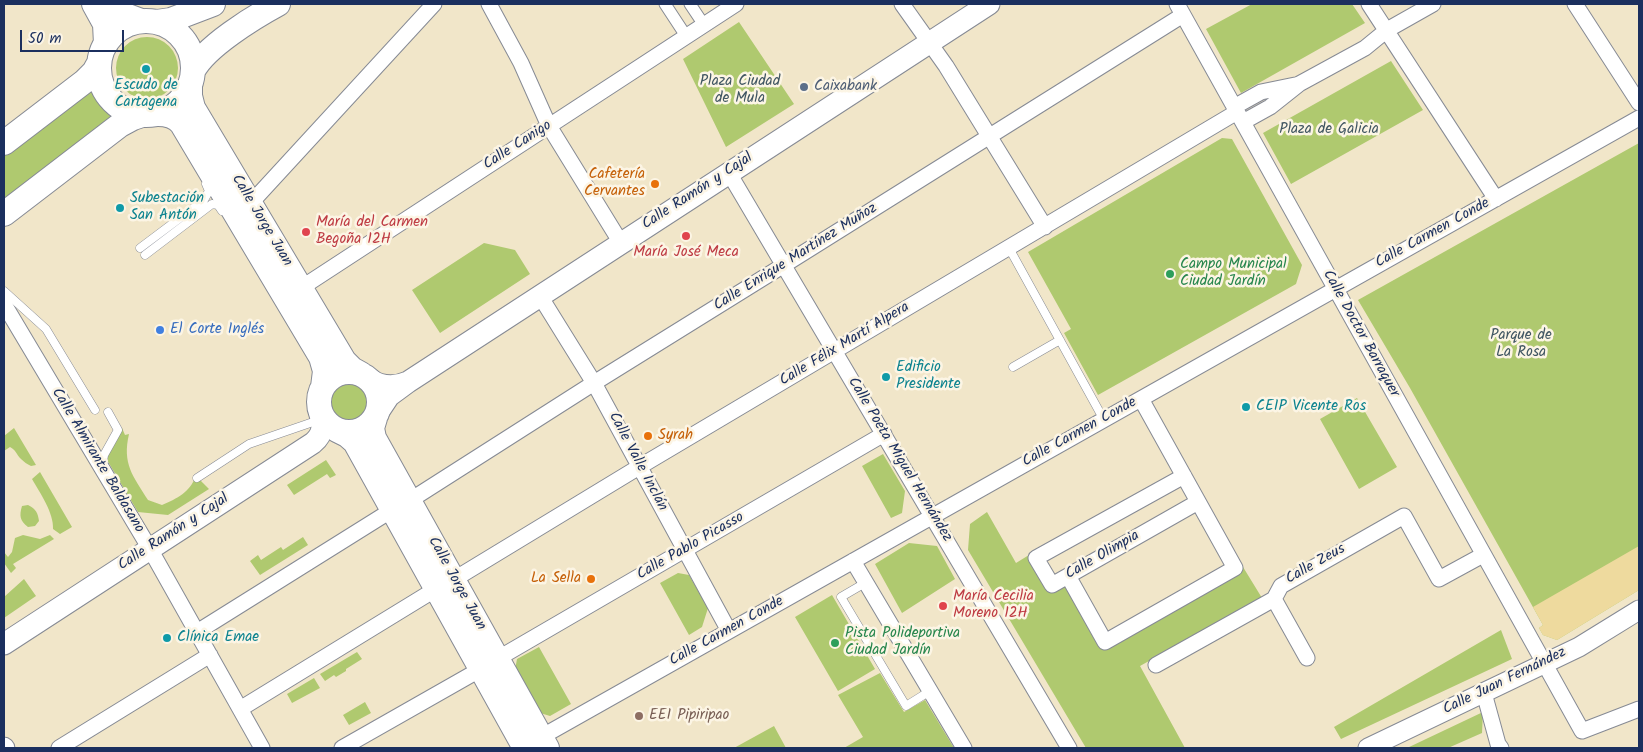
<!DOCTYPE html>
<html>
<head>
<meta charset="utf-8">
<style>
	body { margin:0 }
	#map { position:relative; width:1643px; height:752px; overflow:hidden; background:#f1e6c9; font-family:Kalam,sans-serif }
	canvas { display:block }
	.frame { position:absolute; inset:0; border:5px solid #1b2f5e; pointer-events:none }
	.scale { position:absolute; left:20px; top:30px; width:104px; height:22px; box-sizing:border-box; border:2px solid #1b2f5e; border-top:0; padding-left:6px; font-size:15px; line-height:18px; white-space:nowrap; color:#1b2f5e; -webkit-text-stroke:4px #fcf5e5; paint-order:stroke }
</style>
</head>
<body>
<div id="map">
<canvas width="1643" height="752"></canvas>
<div class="frame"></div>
<div class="scale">50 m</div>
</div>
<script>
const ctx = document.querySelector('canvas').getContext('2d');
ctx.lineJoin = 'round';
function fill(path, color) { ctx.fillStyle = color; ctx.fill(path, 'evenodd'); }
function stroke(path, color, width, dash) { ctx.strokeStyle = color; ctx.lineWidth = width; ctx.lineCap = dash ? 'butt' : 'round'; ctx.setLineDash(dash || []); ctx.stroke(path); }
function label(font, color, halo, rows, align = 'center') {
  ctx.font = font + ' Kalam,sans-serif'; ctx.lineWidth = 5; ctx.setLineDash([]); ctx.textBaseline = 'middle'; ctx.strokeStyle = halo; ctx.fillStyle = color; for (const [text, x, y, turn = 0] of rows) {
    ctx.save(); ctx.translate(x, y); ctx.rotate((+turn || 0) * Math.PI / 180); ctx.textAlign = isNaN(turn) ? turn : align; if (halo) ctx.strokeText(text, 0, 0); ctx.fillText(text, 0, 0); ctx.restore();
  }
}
fill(new Path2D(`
	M1252 4H1352L1365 23 1241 93 1206 29Z
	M739 22 794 104 726 147 683 59Z
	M116 68a31 31 0 1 1 62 0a31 31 0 1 1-62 0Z
	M1391 61 1423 110 1291 184 1263 133Z
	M101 81 109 97 124 110 4 214V143Z
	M1222 138 1232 139 1302 265 1296 284 1098 395 1064 333 1071 329 1028 252Z
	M1639 143V590L1557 640 1543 635 1539 628 1543 625 1410 388 1358 300Z
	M484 243 515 250 530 274 440 333 412 290Z
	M328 402a21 21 0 1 1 42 0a21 21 0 1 1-42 0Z
	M1357 398 1397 467 1359 489 1320 419Z
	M14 428 36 465 31 466C27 464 24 462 21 459 16 454 16 450 10 447L4 451V436Z
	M122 428 125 435 129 434C122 464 133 476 148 500L162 505C178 498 189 493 196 476L209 489 168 515 138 512 104 455 118 430Z
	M883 454 905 491 902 513 891 518 862 466Z
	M326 460 336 475 330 478 327 474 294 495 287 485Z
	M40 472 72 527 60 534 53 529C54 513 40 493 32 479Z
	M28 505C36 509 38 513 39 521L35 526 28 527C20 521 19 516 22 506Z
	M987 512 1016 563 1029 555 1050 593 1069 583 1105 645 1243 567 1262 598 1140 666 1185 748H1086L968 550 970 524Z
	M23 535 40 539 50 535 54 539 13 564 16 568 11 573 4 563V552L8 557 12 552 15 538Z
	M303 537 308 545 260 575 250 561 258 555 261 560 281 547 283 550Z
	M909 543 937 546 955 579 902 613 875 564Z
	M678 573 689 575 708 608 702 627 689 635 660 583Z
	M24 579 36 596 4 618V597Z
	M832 595 875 669 838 691 795 617Z
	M1501 630 1512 659 1341 739 1334 727Z
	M539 647 571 704 550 716 537 712 515 670 517 659Z
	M357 652 362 659 346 669V671L336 677 334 675 325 681 320 674Z
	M880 673 904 712 925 700 954 748H844L863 737 838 695Z
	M314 678 320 688 292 703 287 694Z
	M365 702 371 713 349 725 343 715Z
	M1483 712 1482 733 1448 748H1407Z
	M774 726 786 748H734Z`), '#afc96f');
fill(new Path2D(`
	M1639 546V590L1557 640 1543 635 1539 628 1543 625 1533 607Z`), '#eeda9e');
const service = new Path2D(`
	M140 248 204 200 209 191 206 184
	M1009 248 1104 420
	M145 255 212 204 218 205 222 211
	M4 291 46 329 95 410
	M1013 367 1060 340
	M102 467 104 455 118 430 108 412
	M197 478 249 444 316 421 320 418
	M865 583 841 597 906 706 930 691`);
const pedestrian = new Path2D(`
	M665 4 686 36
	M690 4 704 25`);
const minor = new Path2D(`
	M489 4 521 63 549 126 621 243
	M902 4 946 66 1045 227
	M1177 4 1582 731 1639 709
	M1369 4 1496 199
	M1575 4 1639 103
	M1234 107 1261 92 1295 85
	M1243 122 1270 107 1299 84 1365 48 1387 30 1433 4
	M729 173 1069 748
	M250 204 434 4
	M301 288 736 4
	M540 296 594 383 729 631
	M4 304 150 549 262 748
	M1184 476 1036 558 1052 585 1198 502
	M409 501 594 383 784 265 1183 15
	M853 561 964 748
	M1068 576 1105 642 1235 568 1141 399
	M453 580 639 467 1237 112
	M1274 599 1307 658
	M197 632 392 510
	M497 659 884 434
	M1156 665 1274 599 1281 586 1404 516 1439 579 1483 555
	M1484 693 1498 744 1501 748
	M240 709 436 589
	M534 741 1639 118
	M59 748 210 655
	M342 748 481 669`);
const tertiary = new Path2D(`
	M4 747 5 748
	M1368 748 1579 647 1639 610`);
const secondary = new Path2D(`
	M369 379C381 387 394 388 408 382
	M377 414 389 396 408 382 989 4
	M4 644 313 443C325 433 323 423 319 409`);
const primary = new Path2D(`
	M94 4 105 24 106 44
	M115 4 125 15 141 21
	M99 68a47 47 0 1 1 94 0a47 47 0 1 1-94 0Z
	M157 22 171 20 213 4
	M193 71C205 47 254 17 278 4
	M190 86V96L193 108 344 361 352 369 361 374
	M158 114C168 114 176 116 182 124L321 357 325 371 323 387
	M4 143 85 81 94 72 99 63
	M4 214 120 125 133 118 142 115
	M319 402a30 30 0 1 1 60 0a30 30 0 1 1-60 0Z
	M375 418 372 428 374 438 547 748
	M337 430 347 435 355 442 525 748`);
stroke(service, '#868a94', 9);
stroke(pedestrian, '#868a94', 13);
stroke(minor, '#868a94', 17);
stroke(tertiary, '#868a94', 21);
stroke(secondary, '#868a94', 23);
stroke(primary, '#868a94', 26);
stroke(service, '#fff', 8);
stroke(pedestrian, '#fff', 11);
stroke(minor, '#fff', 15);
stroke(tertiary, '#fff', 19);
stroke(secondary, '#fff', 21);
stroke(primary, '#fff', 24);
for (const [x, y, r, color] of [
	[146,69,5,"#0f9aa8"],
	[804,87,5,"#5c6f8a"],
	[655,184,5,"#e8710a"],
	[120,208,5,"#0f9aa8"],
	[306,232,5,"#e0444e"],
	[686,236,5,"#e0444e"],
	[1170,274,5,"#2e9e5b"],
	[160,330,5,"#3f7fe0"],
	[886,377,5,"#0f9aa8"],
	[1246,407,5,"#0f9aa8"],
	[648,436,5,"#e8710a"],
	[591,579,5,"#e8710a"],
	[943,606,5,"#e0444e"],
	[167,638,5,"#0f9aa8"],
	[835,643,5,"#2e9e5b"],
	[639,716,5,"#8d6e63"]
]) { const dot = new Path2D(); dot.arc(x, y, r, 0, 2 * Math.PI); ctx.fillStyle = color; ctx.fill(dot); stroke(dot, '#fcf5e5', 2); }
label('15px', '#405662', '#fcf5e5', [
	["Plaza Ciudad",740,82],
	["de Mula",740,99],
	["Plaza de Galicia",1329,130],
	["Parque de",1521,336],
	["La Rosa",1521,353]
]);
label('15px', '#0d838f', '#fcf5e5', [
	["Escudo de",146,86,"center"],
	["Cartagena",146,103,"center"],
	["Subestación",130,199],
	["San Antón",130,216],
	["Edificio",896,368],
	["Presidente",896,385],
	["CEIP Vicente Ros",1256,407],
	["Clínica Emae",177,638]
], 'left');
label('15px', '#4e5e75', '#fcf5e5', [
	["Caixabank",814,87]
], 'left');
label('15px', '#1b2f5e', '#fcf5e5', [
	["Calle Canigo",518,146,-33],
	["Calle Ramón y Cajal",698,192,-33],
	["Calle Jorge Juan",261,221,59],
	["Calle Carmen Conde",1433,234,-29],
	["Calle Enrique Martínez Muñoz",796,258,-32],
	["Calle Doctor Barraquer",1360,334,61],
	["Calle Félix Martí Alpera",845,345,-31],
	["Calle Carmen Conde",1080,433,-29],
	["Calle Poeta Miguel Hernández",899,460,59],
	["Calle Almirante Baldasano",97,461,59],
	["Calle Valle Inclán",637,462,62],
	["Calle Ramón y Cajal",174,533,-33],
	["Calle Pablo Picasso",691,547,-30],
	["Calle Olimpia",1103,556,-30],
	["Calle Zeus",1316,565,-30],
	["Calle Jorge Juan",456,584,61],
	["Calle Carmen Conde",727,632,-29],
	["Calle Juan Fernández",1505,682,-26]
]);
label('15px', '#c56008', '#fcf5e5', [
	["Cafetería",645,175],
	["Cervantes",645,192],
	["Syrah",658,436,"left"],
	["La Sella",581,579]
], 'right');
label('15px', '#be3a42', '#fcf5e5', [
	["María del Carmen",316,223],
	["Begoña 12H",316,240],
	["María José Meca",686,253,"center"],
	["María Cecilia",953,597],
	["Moreno 12H",953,614]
], 'left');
label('15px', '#27864d', '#fcf5e5', [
	["Campo Municipal",1180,265],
	["Ciudad Jardín",1180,282],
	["Pista Polideportiva",845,634],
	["Ciudad Jardín",845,651]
], 'left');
label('15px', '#366cbe', '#fcf5e5', [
	["El Corte Inglés",170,330]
], 'left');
label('15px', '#785e54', '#fcf5e5', [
	["EEI Pipiripao",649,716]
], 'left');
</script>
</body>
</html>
